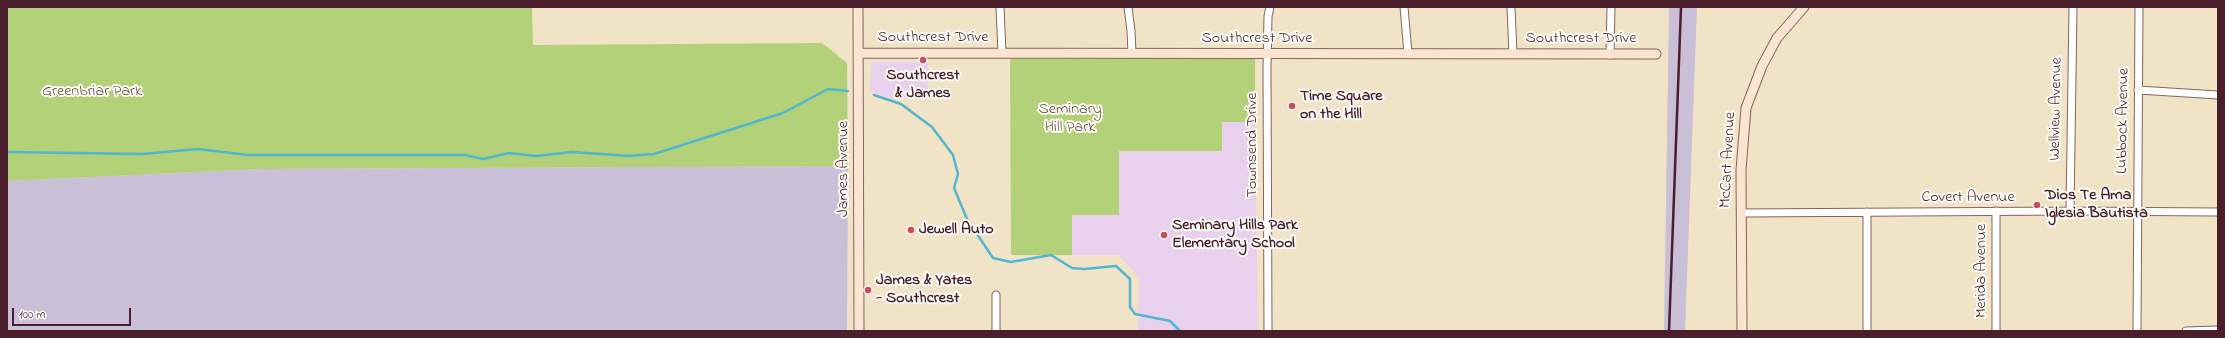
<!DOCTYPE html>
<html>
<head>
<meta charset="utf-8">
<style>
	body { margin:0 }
	#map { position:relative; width:2225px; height:338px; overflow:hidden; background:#f1e3c6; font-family:"Indie Flower",sans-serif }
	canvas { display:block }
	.frame { position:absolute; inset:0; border:8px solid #4a1f2b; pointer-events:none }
	.scale { position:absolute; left:12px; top:308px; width:119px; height:18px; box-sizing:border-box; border:2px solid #4a1f2b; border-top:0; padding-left:5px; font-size:12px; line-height:14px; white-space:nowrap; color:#4a1f2b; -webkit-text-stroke:3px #fdfcf7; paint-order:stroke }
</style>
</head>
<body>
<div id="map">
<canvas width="2225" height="338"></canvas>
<div class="frame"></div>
<div class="scale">100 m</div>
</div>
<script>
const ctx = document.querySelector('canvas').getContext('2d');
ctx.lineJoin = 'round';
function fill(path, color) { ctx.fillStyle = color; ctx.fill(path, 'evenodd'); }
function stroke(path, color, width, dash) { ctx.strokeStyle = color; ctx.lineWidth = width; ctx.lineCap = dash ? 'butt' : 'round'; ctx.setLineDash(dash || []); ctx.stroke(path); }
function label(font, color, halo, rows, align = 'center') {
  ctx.font = font + ' "Indie Flower",sans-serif'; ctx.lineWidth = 4; ctx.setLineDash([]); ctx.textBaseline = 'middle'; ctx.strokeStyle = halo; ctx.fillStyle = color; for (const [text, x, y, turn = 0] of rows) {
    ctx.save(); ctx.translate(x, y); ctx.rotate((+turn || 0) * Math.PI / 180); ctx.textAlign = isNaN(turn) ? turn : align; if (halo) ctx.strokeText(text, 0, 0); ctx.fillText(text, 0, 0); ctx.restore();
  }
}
fill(new Path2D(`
	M871 62H928V99H893L870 91Z
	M1222 122H1255L1258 331H1138L1139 277 1118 255H1072L1071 215H1119V151H1222Z`), '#e9d1ed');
fill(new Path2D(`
	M1669 7H1697L1685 331H1664Z
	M848 166 847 331H7V181L262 169Z`), '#c9bfd7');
fill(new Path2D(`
	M7 7H532L533 45 822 43 847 63 848 166 262 169 7 181Z
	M1255 58V122H1222V151H1119V215H1072V255H1011L1010 59Z`), '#b3d178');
stroke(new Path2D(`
	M874 95 901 104 932 127 953 155 958 174 954 188 967 219 993 258 1011 262 1051 255 1072 268 1084 269 1116 266 1130 279V307L1135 314 1170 321 1180 331
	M7 152 142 154 198 149 248 155H465L483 159 509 153 536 156 572 152 629 156 654 154 783 113 828 89 848 91`), '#52b6d0', 2.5);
const street = new Path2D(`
	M1000 7 1002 53
	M1128 7 1131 31 1132 53
	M1404 7 1408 54
	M1511 7 1513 54
	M1610 55 1611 7
	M2138 90 2218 95
	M1996 211V331
	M2070 211 2073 7
	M1867 212V331
	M1742 213 2070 211 2218 212
	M996 295V331
	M1268 331 1267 68 1268 16 1270 7
	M2137 331 2139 7
	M2186 331 2218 330`);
const secondary = new Path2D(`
	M858 7 859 331
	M859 53 1656 54
	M1742 331 1741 170 1746 108 1762 66 1777 38 1804 7`);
stroke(street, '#846461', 9);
stroke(secondary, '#846461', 11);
stroke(street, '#fff', 7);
stroke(secondary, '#fce5d0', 9);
stroke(new Path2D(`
	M1669 331 1681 7`), '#4a1f2b', 2.5);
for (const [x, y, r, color] of [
	[923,60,4,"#d1495b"],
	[1292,106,4,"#d1495b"],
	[2037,205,4,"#d1495b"],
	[911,230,4,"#d1495b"],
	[1164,235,4,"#d1495b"],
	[868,290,4,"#d1495b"]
]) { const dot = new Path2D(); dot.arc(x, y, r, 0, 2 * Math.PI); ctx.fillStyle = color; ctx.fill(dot); stroke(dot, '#fdfcf7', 1.5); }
label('16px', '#4a1f2b', '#fdfcf7', [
	["Southcrest Drive",933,38],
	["Southcrest Drive",1257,39],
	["Southcrest Drive",1581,39],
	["Wellview Avenue",2057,109,-89],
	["Lubbock Avenue",2124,121,-89],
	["Townsend Drive",1253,145,-90],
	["McCart Avenue",1729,160,-87],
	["James Avenue",844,169,-90],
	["Covert Avenue",1968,198],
	["Merida Avenue",1982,271,-90]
]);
label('bold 16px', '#4a1f2b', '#fdfcf7', [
	["Southcrest",923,76,"center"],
	["& James",923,94,"center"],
	["Time Square",1300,97],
	["on the Hill",1300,115],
	["Dios Te Ama",2045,196],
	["Iglesia Bautista",2045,214],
	["Seminary Hills Park",1172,226],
	["Elementary School",1172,244],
	["Jewell Auto",919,230],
	["James & Yates",876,281],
	["- Southcrest",876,299]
], 'left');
label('16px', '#6a5442', '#fdfcf7', [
	["Greenbriar Park",92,92],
	["Seminary",1070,110],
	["Hill Park",1070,128]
]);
</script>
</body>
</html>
